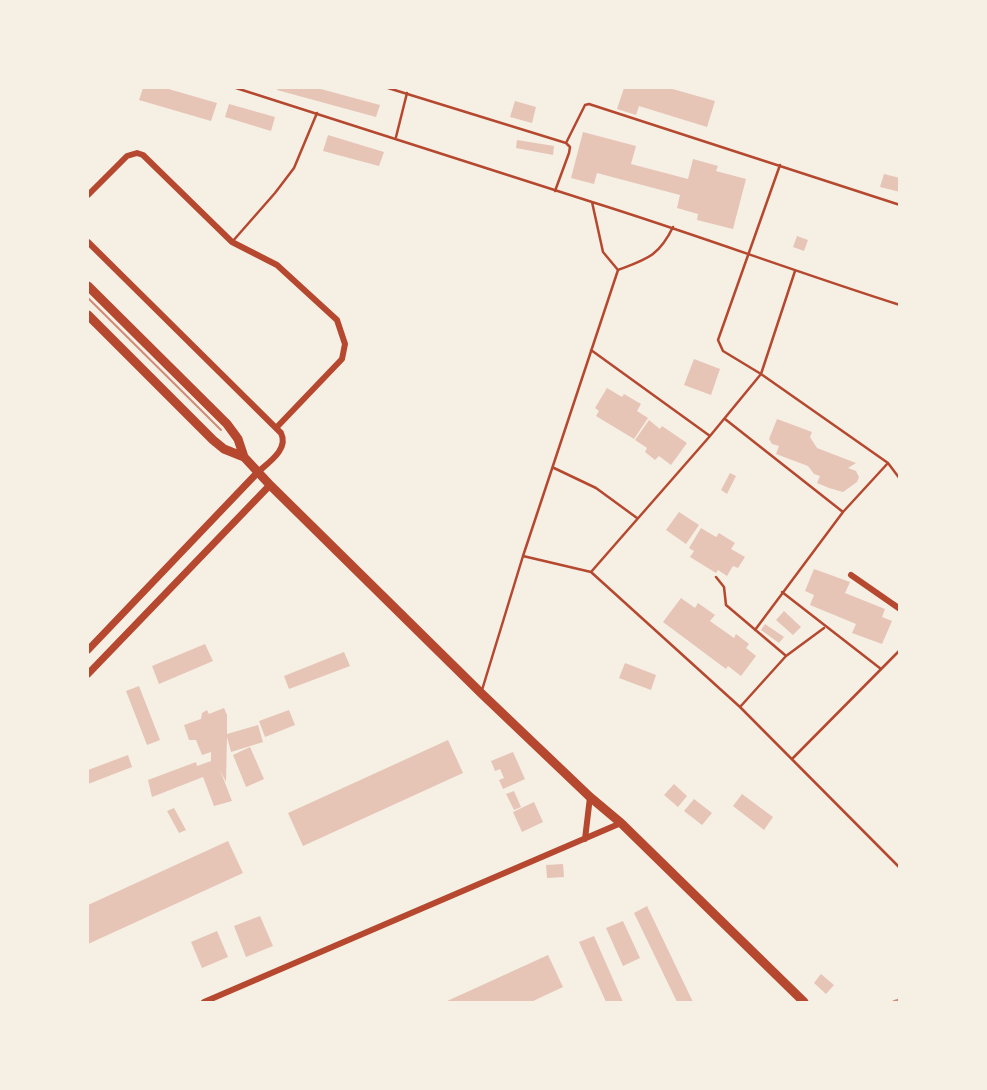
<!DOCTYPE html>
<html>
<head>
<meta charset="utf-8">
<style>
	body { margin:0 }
	#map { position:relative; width:987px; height:1090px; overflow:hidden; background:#f6efe4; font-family:Cabin,sans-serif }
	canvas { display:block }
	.frame { position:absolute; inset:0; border:89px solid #f6efe4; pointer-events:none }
</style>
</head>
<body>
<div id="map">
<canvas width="987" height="1090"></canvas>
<div class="frame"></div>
</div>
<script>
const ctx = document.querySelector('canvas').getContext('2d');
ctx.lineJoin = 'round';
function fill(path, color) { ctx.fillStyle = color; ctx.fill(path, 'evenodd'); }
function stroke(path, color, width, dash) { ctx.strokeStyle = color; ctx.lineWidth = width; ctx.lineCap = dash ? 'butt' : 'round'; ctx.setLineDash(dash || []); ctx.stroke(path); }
fill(new Path2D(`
	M143 88H165L217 103 211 121 139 100Z
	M278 88H317L380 105 376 117 277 90Z
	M624 88H669L715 101 707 127 639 106 636 115 617 109Z
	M515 101 536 107 532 123 510 117Z
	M229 104 275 117 271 131 225 117Z
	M583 132 636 146 631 164 688 179 693 159 718 166 716 171 746 179 733 229 697 220 698 214 677 208 680 195 597 173 594 184 571 178Z
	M328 135 384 152 379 166 323 151Z
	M517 140 554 146 553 155 516 148Z
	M884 174 900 178V192L880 187Z
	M797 236 808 240 804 251 793 247Z
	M694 359 720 369 711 395 684 385Z
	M607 388 622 397 624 394 641 404 637 411 648 418 634 439 596 416 599 411 595 408Z
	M777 419 812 432 810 437 817 448 856 463 848 468 856 471 859 477 857 482 843 492 829 488 817 483 820 476 814 474 808 466 776 454 779 446 772 444 769 439Z
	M649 420 660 429 662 426 687 443 671 465 659 456 655 460 645 452 647 448 635 440Z
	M730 473 736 476 727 494 721 490Z
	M679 512 699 525 686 544 666 530Z
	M701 528 716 537 719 533 735 543 731 549 745 557 738 568 733 566 727 576 718 570 716 573 690 557 694 551 689 548Z
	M814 569 850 582 845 593 885 609 882 617 892 621 882 644 852 633 856 624 810 605 814 595 805 591Z
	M681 598 695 608 698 603 715 615 710 621 734 638 736 634 749 644 746 648 756 656 741 676 728 666 726 669 663 622Z
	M784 611 801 627 793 635 776 620Z
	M765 624 784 637 779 643 761 630Z
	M205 644 213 661 159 684 152 666Z
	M344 652 350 666 289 689 284 676Z
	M625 663 656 675 651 690 619 678Z
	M139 686 160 740 147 745 126 691Z
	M224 708 227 715V734L258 725 263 742 231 752 227 737 226 782 220 770 232 801 214 806 203 777 152 797 148 780 196 762 197 766 211 761V752L202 755 196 740H189L184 725 201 719 202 713 207 710 209 714Z
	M289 710 295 725 265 737 259 721Z
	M448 740 463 773 303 846 288 813Z
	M250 747 264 779 246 787 233 755Z
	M513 752 525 779 503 789 499 780 504 778 500 769 495 771 491 761Z
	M128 755 132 767 88 784V770Z
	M674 784 687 796 678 807 664 795Z
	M514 791 521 807 514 810 506 794Z
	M742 794 773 817 764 830 733 806Z
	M694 799 712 813 702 825 684 811Z
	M534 802 543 822 522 832 513 812Z
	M174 808 186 830 179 833 167 811Z
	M228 841 243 873 88 944V905Z
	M563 864 564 877 547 878 546 865Z
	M647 906 693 1002H677L634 913Z
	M260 916 273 946 246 957 234 926Z
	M623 921 640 958 623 966 606 928Z
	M217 931 228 957 202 968 191 942Z
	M594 936 623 1002H606L579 942Z
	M548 955 563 987 531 1002H445Z
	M821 974 834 985 826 994 814 983Z`), '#e6c5b7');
stroke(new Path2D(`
	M236 88 592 202
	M388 88 566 143 570 147 569 153 555 191
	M396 137 407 93
	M566 143 585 105 589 104 900 205
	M232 242 275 193 294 168 317 113
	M618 270C647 259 659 256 673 227
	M795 271 761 374 888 463 900 479
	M591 350 710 436
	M725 419 843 512
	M554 468 596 488 637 518
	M523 556 591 572 740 707 900 868
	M591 572 710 436 761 374 723 351 718 340 780 165
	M716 577 724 587 726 605 785 655
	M782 592 881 669
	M755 630 843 512 888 463
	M482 690 523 556 618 270 603 252 592 202C695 234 796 272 900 305
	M740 707 786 656 824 628
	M792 759 900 650`), '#b5482f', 2.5);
stroke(new Path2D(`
	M88 195 127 156 137 153 143 155 232 242 277 265 337 320 345 344 342 359 276 428
	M88 242 281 433C289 449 269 462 258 472
	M851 575 900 609
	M585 839 590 797
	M204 1002 621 823`), '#b5482f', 6);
stroke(new Path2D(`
	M88 650 258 472
	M88 674 270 485`), '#b5482f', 7);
stroke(new Path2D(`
	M88 286 227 424 238 439 244 457 270 485 481 693 590 797 621 823 804 1002
	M88 315 213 440 224 449 244 457`), '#b5482f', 9);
stroke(new Path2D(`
	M88 298 221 430`), '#cf8b77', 2);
stroke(new Path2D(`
	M894 1002 900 1000`), '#cf8b77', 3.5);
</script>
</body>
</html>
